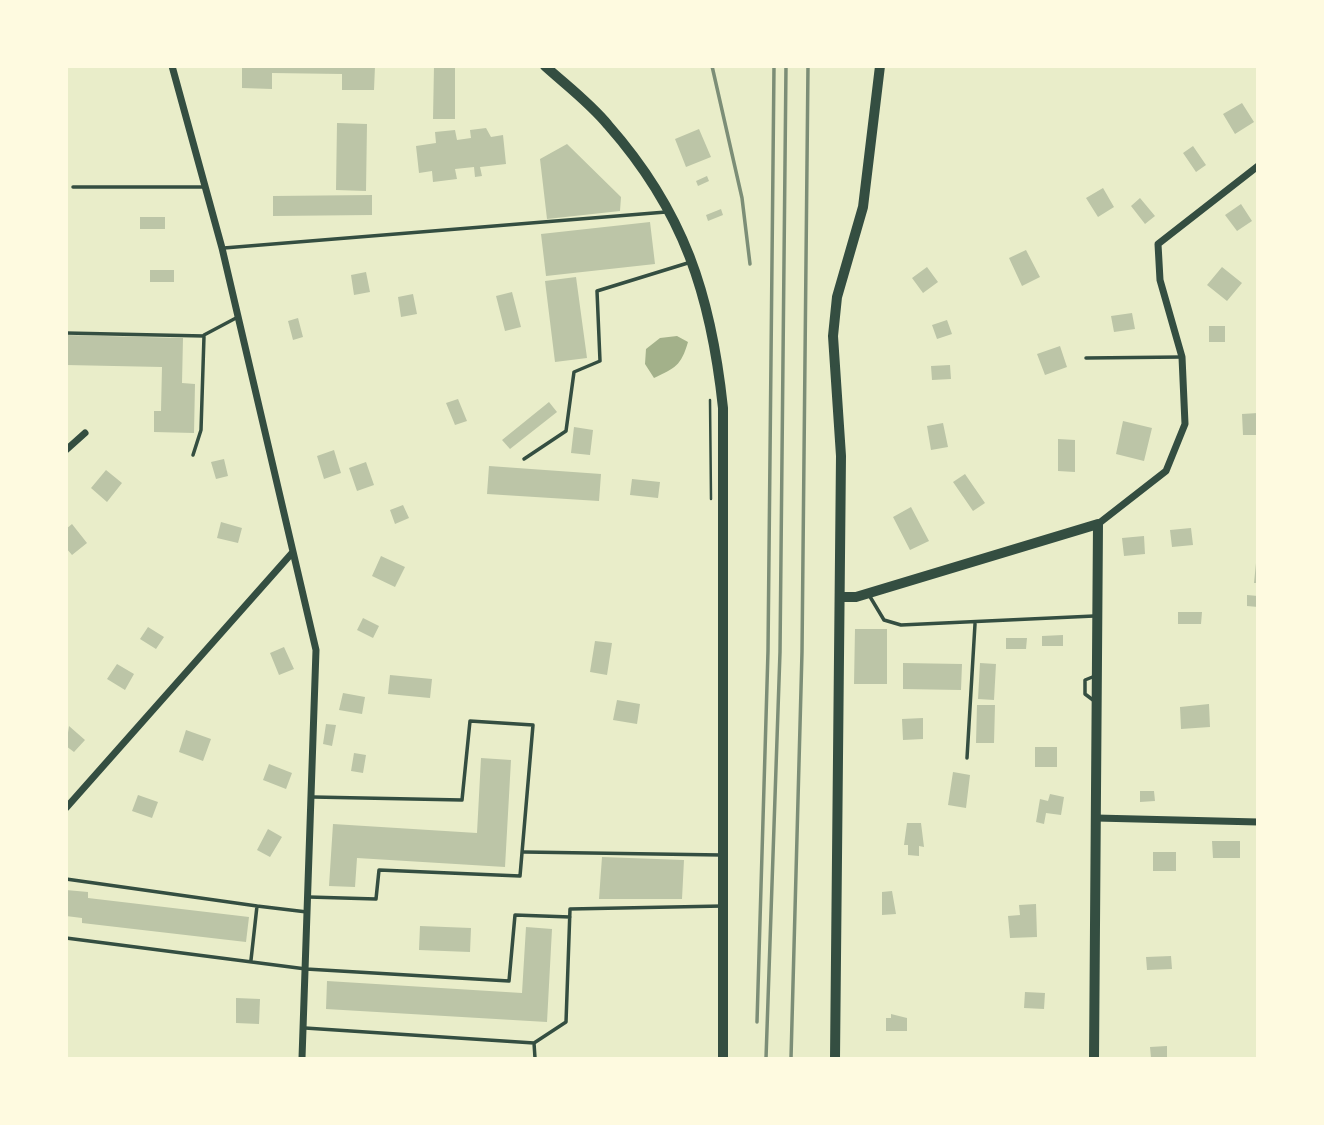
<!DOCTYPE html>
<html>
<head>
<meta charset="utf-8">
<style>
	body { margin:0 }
	#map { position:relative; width:1324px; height:1125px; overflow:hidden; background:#e9edc9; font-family:"Source Sans 3",sans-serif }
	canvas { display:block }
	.frame { position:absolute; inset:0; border:68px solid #fefae0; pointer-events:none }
</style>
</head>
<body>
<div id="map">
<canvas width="1324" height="1125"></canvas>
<div class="frame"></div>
</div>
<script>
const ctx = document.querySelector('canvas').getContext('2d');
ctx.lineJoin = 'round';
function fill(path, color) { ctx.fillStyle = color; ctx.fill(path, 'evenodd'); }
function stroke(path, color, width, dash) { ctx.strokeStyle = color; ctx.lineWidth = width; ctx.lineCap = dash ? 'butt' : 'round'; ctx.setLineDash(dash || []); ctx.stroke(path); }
fill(new Path2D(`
	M677 336 688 342C681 366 675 368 654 378L645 364 646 349 660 338Z`), '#a3b18a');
fill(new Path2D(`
	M242 66H375L374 90H342V74L272 73V89L242 88Z
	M434 66H455V119H433Z
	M1242 103 1254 122 1235 134 1223 114Z
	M337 123 367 124 366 191 336 190Z
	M486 128 491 137 503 135 506 164 480 167 482 176 475 177 474 167 455 169 457 179 433 182 432 171 419 173 416 146 436 143 435 132 455 130 457 140 471 138 470 130Z
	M699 129 711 157 686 167 675 139Z
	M567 144 621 197 620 211 547 219 540 159Z
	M1193 146 1206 165 1196 172 1183 153Z
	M707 176 709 181 698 186 696 181Z
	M1103 188 1114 207 1098 217 1086 198Z
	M372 195V215L273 216V196Z
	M1140 198 1155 216 1145 224 1131 206Z
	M1241 204 1252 221 1237 231 1225 215Z
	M721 209 723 215 708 221 706 215Z
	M140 217H165V229H140Z
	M650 222 655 264 546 276 541 234Z
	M1026 250 1040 277 1022 286 1009 258Z
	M927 267 938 282 923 293 912 278Z
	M1222 267 1242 283 1227 301 1207 285Z
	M150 270H174V282H150Z
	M366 272 370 292 354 295 351 275Z
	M576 277 587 358 555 362 545 281Z
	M512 292 521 327 505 331 496 296Z
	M413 294 417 314 401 317 398 297Z
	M1132 313 1135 329 1114 332 1111 316Z
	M298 318 303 337 293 340 288 321Z
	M947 320 952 334 937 339 932 325Z
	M1209 326H1225V342H1209Z
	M66 335 183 338 182 383 195 384 194 433 154 432V411H161L162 367 66 365Z
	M1060 346 1067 367 1045 375 1037 354Z
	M950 365 951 379 932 380 931 366Z
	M458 399 467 421 455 425 446 403Z
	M549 402 557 412 510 449 502 440Z
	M1258 413V435H1243L1242 414Z
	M1123 421 1152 428 1144 461 1116 454Z
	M943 423 948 447 931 450 927 426Z
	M574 427 593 430 590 455 571 453Z
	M1058 439 1075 440V472L1058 471Z
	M334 450 341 473 324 479 317 456Z
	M224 459 228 476 216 479 211 462Z
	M366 462 374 485 357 491 349 468Z
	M489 466 601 474 599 501 487 494Z
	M106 470 122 483 107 502 91 488Z
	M965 474 985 503 973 511 953 482Z
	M632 479 660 482 658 498 630 495Z
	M403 505 409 518 395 524 390 510Z
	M911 507 929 541 910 550 893 517Z
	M221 522 242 528 238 543 217 538Z
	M72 524 87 543 72 555 66 548V529Z
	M1191 528 1193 545 1172 547 1170 530Z
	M1144 536 1145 554 1124 556 1122 538Z
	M381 556 405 567 395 587 372 576Z
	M1256 563H1258V583H1254Z
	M1247 595 1258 596V607L1247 606Z
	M1178 612H1202L1201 624H1178Z
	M363 618 379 626 373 638 357 630Z
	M148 627 164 637 156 649 140 639Z
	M855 629H887V684H854Z
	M1063 635V646H1042V636Z
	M1006 638H1027L1026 649H1006Z
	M595 641 612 643 607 675 590 672Z
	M284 647 294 669 279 675 270 653Z
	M903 663 962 664 961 690 903 689Z
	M980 663 996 664 994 700 978 699Z
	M117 664 134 674 125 690 107 679Z
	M390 675 432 679 430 698 388 694Z
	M343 693 365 697 362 714 339 710Z
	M617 700 640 704 637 724 613 720Z
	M1209 704 1210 727 1181 729 1180 707Z
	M977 705H995L994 743H976Z
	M923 718V739L903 740 902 719Z
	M326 724 336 725 332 746 323 744Z
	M69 726 85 740 74 752 66 746Z
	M186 730 211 739 203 761 179 752Z
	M1035 747H1057V767H1035Z
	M354 753 366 755 363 773 351 771Z
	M481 758 511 760 505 867 357 858 355 887 329 886 333 824 477 833Z
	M269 764 292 773 286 789 263 780Z
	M953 772 970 775 966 808 948 805Z
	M1140 791H1154L1155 801 1140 802Z
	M1050 794 1064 797 1061 815 1046 813 1044 824 1036 822 1040 799 1048 801Z
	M138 795 158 802 152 818 132 811Z
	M907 823H921L924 847 919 846V856L908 855V845H904Z
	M268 829 282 837 270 857 257 850Z
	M1212 841H1240V858H1213Z
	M1153 852H1176V871H1153Z
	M602 857 684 860 682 899H599Z
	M66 890 88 892V898L249 917 246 942 82 923V918L66 916Z
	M892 891 896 914 882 915V892Z
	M1036 904 1037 937 1010 938 1008 916 1020 915 1019 905Z
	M420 926 471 928 470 952 419 950Z
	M526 927 552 929 547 1022 326 1009 327 981 522 993Z
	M1171 956 1172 969 1147 970 1146 957Z
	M1025 992 1045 993 1044 1009 1024 1008Z
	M236 998 260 999 259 1024 236 1023Z
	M891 1014 907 1018V1031H886V1018H891Z
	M1167 1046V1058H1151L1150 1047Z`), '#bcc5a7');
stroke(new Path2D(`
	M710 400 711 499`), '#344e41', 2.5);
stroke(new Path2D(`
	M73 187H204
	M224 248 666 212
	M66 333 204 336 201 430 193 455
	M204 335 236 318
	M1086 358 1182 357
	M524 459 566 431 574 372 600 361 597 291 691 262
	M869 595 884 620 901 625 1094 616
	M1093 700 1085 694V680L1095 676
	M967 758 975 624
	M524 852 721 855
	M66 879 257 906 251 960
	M309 897 376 899 379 870 520 876 533 725 470 721 462 800 313 797
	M257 906 307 912
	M66 938 306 969 509 981 515 915 570 917
	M305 1028 534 1043
	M535 1058 534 1043 566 1022 570 909 723 906`), '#344e41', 3.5);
stroke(new Path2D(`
	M172 66 222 248 316 650 302 1058
	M66 450 85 433
	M1098 524 1166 471 1185 424 1182 357 1160 280 1158 244 1258 166
	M66 808 292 553
	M1096 818 1258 822`), '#344e41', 7);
stroke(new Path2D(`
	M545 66C566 85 590 103 608 125 684 211 711 295 723 408V1058
	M841 597H856L1098 524 1094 1058
	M835 1058 841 456 833 336 837 297 863 207 880 66`), '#344e41', 10);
stroke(new Path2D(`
	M712 66 742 198 750 264
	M757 1022 768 651 774 66
	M766 1058 780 652 786 66
	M791 1058 802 652 808 66`), '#7c8e77', 3.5);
</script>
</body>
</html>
